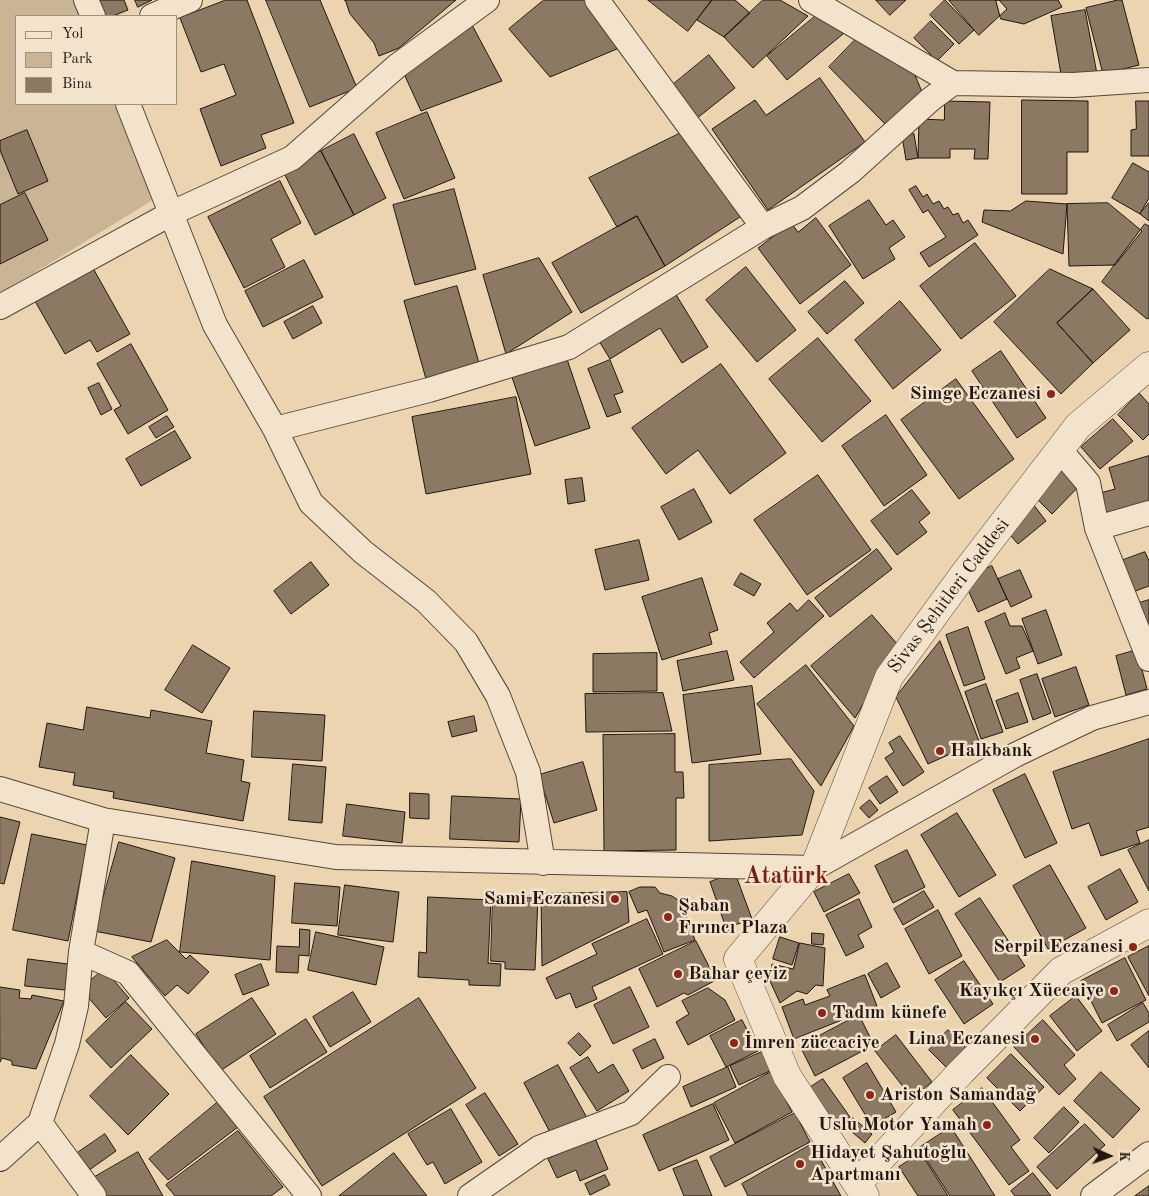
<!DOCTYPE html>
<html>
<head>
<meta charset="utf-8">
<style>
	body { margin:0 }
	#map { position:relative; width:1149px; height:1196px; overflow:hidden; background:#ecd4b1; font-family:"Old Standard TT",serif }
	canvas { display:block }
	.legend { position:absolute; left:15px; top:15px; width:162px; height:90px; box-sizing:border-box; background:#f3e3cc; border:1px solid #9f9180; margin:0; padding:6px 9px; list-style:none; font-size:15px; color:#21170f }
	.legend li { display:flex; align-items:center; gap:10px; height:25px }
	.legend b { width:25px; border:1px solid #9f9180 }
	.north { position:absolute; left:1084px; top:1131px; width:50px; height:50px; -webkit-text-stroke:4px #f3e3cc; paint-order:stroke; rotate:92deg; font-size:14px; font-weight:700; line-height:20px; text-align:center; color:#21170f }
	.north::after { content:''; display:block; margin:auto; width:18px; height:22px; background:#21170f; clip-path:polygon(50% 0,100% 100%,50% 72%,0 100%) }
</style>
</head>
<body>
<div id="map">
<canvas width="1149" height="1196"></canvas>
<ul class="legend">
<li><b style="height:6px;background:#f3e3cc"></b>Yol</li>
<li><b style="height:14px;background:#c9b495"></b>Park</li>
<li><b style="height:14px;background:#8b7963"></b>Bina</li>
</ul>
<div class="north">K</div>
</div>
<script>
const ctx = document.querySelector('canvas').getContext('2d');
ctx.lineJoin = 'round';
function fill(path, color) { ctx.fillStyle = color; ctx.fill(path, 'evenodd'); }
function stroke(path, color, width, dash) { ctx.strokeStyle = color; ctx.lineWidth = width; ctx.lineCap = dash ? 'butt' : 'round'; ctx.setLineDash(dash || []); ctx.stroke(path); }
function label(font, color, halo, rows, align = 'center') {
  ctx.font = font + ' "Old Standard TT",serif'; ctx.lineWidth = 5; ctx.setLineDash([]); ctx.textBaseline = 'middle'; ctx.strokeStyle = halo; ctx.fillStyle = color; for (const [text, x, y, turn = 0] of rows) {
    ctx.save(); ctx.translate(x, y); ctx.rotate((+turn || 0) * Math.PI / 180); ctx.textAlign = isNaN(turn) ? turn : align; if (halo) ctx.strokeText(text, 0, 0); ctx.fillText(text, 0, 0); ctx.restore();
  }
}
fill(new Path2D(`
	M0 0H77L84 16H16V104H122L161 195 0 294Z`), '#c9b495');
const building = new Path2D(`
	M93 0H124L128 10 113 16H100Z
	M135 0H152L138 7Z
	M226 0H247L294 123 261 135 266 148 221 166 200 109 236 95 224 64 201 72 180 18Z
	M266 0H320L357 88 310 107Z
	M345 0H344H456L399 48 379 56 374 43 350 14Z
	M544 0H585L624 46 550 77 509 29Z
	M648 0H712L688 31Z
	M712 0H735L750 13 724 37 697 20Z
	M763 0H780L808 16 753 68 724 37Z
	M876 0H906L890 15Z
	M945 0 974 30 959 44 930 15Z
	M949 0H999L1007 9 979 35Z
	M996 0H1058L1062 7 1024 24 1001 19Z
	M1118 0H1122L1139 65 1103 74 1086 8Z
	M823 10 843 34 787 80 767 56Z
	M1085 10 1097 74 1062 80 1051 16Z
	M931 21 954 44 937 61 914 38Z
	M472 25 502 81 421 111 405 76Z
	M859 36 901 63 915 75 922 92 887 126 829 67Z
	M709 55 735 88 696 119 670 87Z
	M820 78 865 142 768 210 712 129 755 100 766 115Z
	M1022 100 1088 101V152H1067V194H1022Z
	M945 101 990 102 988 159H974L975 149H950V158H918L919 119 944 120Z
	M1136 101H1149V156H1131V130L1136 129Z
	M427 112 455 178 404 199 376 133Z
	M27 130 48 181 18 194 0 150V141Z
	M685 131 743 215 665 266 637 216 617 227 589 178Z
	M354 134 386 198 354 215 321 151Z
	M914 134 918 158 906 160 902 136Z
	M321 151 354 215 315 235 283 171Z
	M1133 163 1149 172V198L1140 214 1112 198Z
	M280 181 301 223 271 239 285 267 244 288 208 217Z
	M916 186 923 197 927 194 933 204 939 201 944 209 948 207 953 215 958 213 963 223 968 220 978 235 929 267 920 253 946 237 928 210 923 213 909 190Z
	M454 189 476 269 415 285 393 205Z
	M25 193 48 240 0 264V205Z
	M869 200 886 225 893 220 905 237 889 248 895 259 863 279 829 226Z
	M1026 201 1067 204 1063 254 982 222 984 210 1010 211Z
	M1108 203 1142 231 1115 265 1069 266 1067 204Z
	M1149 203V221L1140 214Z
	M637 216 665 266 581 313 552 263Z
	M816 218 851 265 800 304 758 248 791 223 798 232Z
	M1145 224 1149 226V318L1147 319 1102 282Z
	M975 243 1016 296 961 339 920 286Z
	M539 258 572 312 506 354 483 275Z
	M304 260 323 297 263 327 245 291Z
	M89 261 130 334 97 352 90 340 65 354 31 294Z
	M746 267 796 330 757 362 706 300Z
	M1050 269 1093 289 1057 323 1093 363 1061 394 994 322Z
	M845 281 864 303 827 334 808 312Z
	M457 286 479 363 426 379 404 301Z
	M672 288 708 347 682 363 660 328 610 359 596 336Z
	M1093 289 1130 330 1093 363 1057 323Z
	M900 301 941 350 893 389 855 340Z
	M313 306 322 323 293 339 284 322Z
	M818 338 871 401 822 442 769 379Z
	M131 344 168 410 128 434 114 410 121 406 97 364Z
	M1001 351 1046 418 1017 438 972 371Z
	M567 359 590 428 535 446 512 377Z
	M610 360 623 392 614 395 621 412 607 417 588 369Z
	M721 364 786 453 730 494 698 450 666 474 632 428Z
	M956 379 1014 459 959 499 901 420Z
	M99 383 112 409 101 415 88 388Z
	M1139 393 1149 404V434L1143 440 1118 415Z
	M516 397 531 474 426 494 412 417Z
	M886 415 927 475 884 506 842 446Z
	M167 416 174 427 156 438 149 427Z
	M1113 419 1133 441 1100 469 1081 447Z
	M175 431 191 458 141 486 126 459Z
	M1149 456V511L1099 526 1093 495 1115 489 1109 468Z
	M1064 460 1084 481 1052 514 1031 493Z
	M818 475 871 550 807 595 754 520Z
	M582 478 585 501 568 504 565 480Z
	M694 489 712 522 679 540 661 507Z
	M912 490 930 513 919 522 927 532 897 555 871 521Z
	M1033 504 1046 521 1018 544 1004 528Z
	M639 540 649 580 605 590 595 550Z
	M877 549 892 569 830 617 815 598Z
	M1145 552 1149 561V586L1130 593 1118 562Z
	M311 562 329 585 291 614 274 591Z
	M992 566 1007 599 978 612 963 579Z
	M1020 570 1032 597 1011 607 998 579Z
	M741 573 761 584 754 596 734 585Z
	M702 578 718 630 709 633 712 644 662 660 642 597Z
	M809 600 824 616 754 678 740 662 774 632 767 623 790 603 797 611Z
	M1149 600V637L1136 604Z
	M1046 610 1062 655 1038 664 1022 619Z
	M1005 613 1010 626H1022L1033 651 1016 658 1020 668 1006 674 985 622Z
	M872 615 898 645 855 718 811 666Z
	M968 627 985 679 964 686 946 635Z
	M940 641 979 741 928 764 896 697Z
	M193 645 230 668 202 713 165 690Z
	M1137 650 1147 689 1126 695 1116 656Z
	M727 651 734 680 683 691 677 661Z
	M657 653V691L593 692V654Z
	M806 665 854 726 821 786 757 704Z
	M1076 667 1089 705 1055 717 1042 679Z
	M1037 674 1051 713 1033 720 1020 680Z
	M986 684 1003 732 981 739 965 692Z
	M752 686 761 754 692 763 683 695Z
	M663 693 672 731 586 732 585 694Z
	M1018 693 1028 722 1006 729 996 701Z
	M87 707 150 718 151 710 212 721 206 753 244 760 241 781 250 783 243 821 113 798 114 792 73 785 75 773 39 767 47 723 83 730Z
	M254 711 325 715 322 761 252 757Z
	M474 716 477 731 452 737 448 722Z
	M675 734V772H683L684 798H676V850L604 851 603 735Z
	M900 736 924 772 903 786 885 758 894 752 889 743Z
	M1149 739V827L1136 831 1140 843 1101 856 1089 823 1072 829 1053 772Z
	M791 759 814 791 802 835 709 841V765Z
	M583 762 597 810 554 823 539 775Z
	M293 764 326 767 322 823 289 820Z
	M1025 774 1057 843 1025 858 993 790Z
	M887 776 898 792 880 804 869 788Z
	M410 793 429 794V819L410 818Z
	M452 796 521 799 519 842 450 839Z
	M870 800 878 810 869 818 860 808Z
	M347 804 405 812 402 843 343 836Z
	M957 813 996 875 959 897 921 835Z
	M0 817 20 822 4 884 0 883Z
	M32 834 87 845 68 941 13 930Z
	M1149 840V891L1128 850Z
	M119 842 175 858 151 942 94 931Z
	M907 850 925 887 893 903 875 866Z
	M192 861 275 876 270 960 180 952Z
	M1050 865 1086 928 1048 949 1013 886Z
	M1120 869 1138 902 1106 920 1088 887Z
	M735 873 752 919 726 928 710 882Z
	M849 874 860 893 824 912 814 892Z
	M295 883 340 887 337 926 292 923Z
	M345 885 399 892 393 942 338 935Z
	M640 887H655L660 893 672 896 681 902 695 940 664 952 647 910 638 913 629 892Z
	M924 891 934 907 903 925 894 909Z
	M627 892 629 922 542 966 541 894Z
	M428 897 491 900 488 963 501 964 500 986 469 985V980L418 977 419 952 426 953Z
	M493 897 538 898 535 970 505 969V962L491 961Z
	M980 898 1025 966 1000 982 955 914Z
	M859 899 872 927 858 935 864 947 846 956 826 915Z
	M938 910 962 956 929 974 905 929Z
	M647 919 663 954 592 987 597 999 576 1008 570 993 556 999 546 978 597 954 592 944Z
	M300 929 310 930 309 956 299 955 298 973 276 972 277 946 299 947Z
	M316 932 384 947 376 985 308 970Z
	M812 933 824 934 823 945 812 944Z
	M780 937 799 943 792 965 773 959Z
	M167 940 186 959 190 955 209 972 188 994 177 985 165 996 132 957Z
	M696 941 716 980 688 995 684 993 657 1007 639 969Z
	M800 943 825 948 823 986 816 985 807 994 797 991 780 1003 770 981 772 964 793 969Z
	M1149 946V996L1128 957Z
	M1125 958 1146 1000 1102 1023 1081 981Z
	M28 959 68 964 65 990 25 986Z
	M964 961 993 1004 964 1024 935 980Z
	M887 963 900 987 881 998 868 974Z
	M261 964 269 985 243 995 235 975Z
	M104 969 129 998 106 1018 81 989Z
	M865 975 877 1006 794 1039 782 1007 803 999 805 1005 830 996 827 990Z
	M0 987 20 990 19 998 31 999 32 995 64 1001 36 1069 12 1065V1061L2 1058 0 1062Z
	M630 987 649 1027 613 1044 594 1005Z
	M708 988 725 1000 735 1020 688 1045 676 1022 689 1014 682 1001Z
	M353 992 371 1022 330 1047 313 1017Z
	M1076 996 1102 1031 1077 1051 1050 1016Z
	M252 998 276 1034 220 1071 196 1034Z
	M419 998 476 1088 322 1186 264 1097Z
	M126 1002 152 1029 111 1068 86 1041Z
	M1143 1003 1149 1013V1022L1117 1041 1108 1025Z
	M859 1015 874 1045 815 1076 800 1046Z
	M306 1019 327 1052 270 1088 250 1056Z
	M742 1020 758 1051 726 1067 710 1036Z
	M1043 1020 1075 1055 1064 1065 1076 1079 1059 1095 1014 1047Z
	M948 1030 968 1050 948 1069 929 1050Z
	M1149 1031V1068L1131 1045Z
	M579 1033 591 1046 580 1056 568 1043Z
	M896 1035 932 1082 912 1098 875 1051Z
	M655 1039 664 1058 642 1069 633 1050Z
	M762 1052 770 1071 739 1085 730 1066Z
	M1011 1054 1044 1087 1020 1111 987 1078Z
	M131 1055 169 1094 128 1135 90 1096Z
	M588 1057 598 1073 613 1064 629 1091 597 1111 570 1068Z
	M867 1063 896 1112 872 1126 843 1078Z
	M558 1065 587 1118 552 1136 524 1083Z
	M728 1067 736 1087 691 1107 683 1087Z
	M771 1072 792 1112 735 1143 714 1103Z
	M1101 1072 1140 1109 1113 1138 1074 1101Z
	M823 1079 850 1117 833 1129 806 1090Z
	M982 1088 1020 1140 1011 1147 1029 1171 1009 1185 953 1110Z
	M485 1093 518 1144 499 1156 466 1105Z
	M218 1102 238 1127 168 1180 149 1159Z
	M713 1104 729 1140 659 1171 643 1135Z
	M1064 1107 1079 1122 1049 1153 1034 1138Z
	M451 1109 482 1162 445 1184 433 1162 427 1165 408 1134Z
	M795 1113 810 1142 725 1187 710 1157Z
	M853 1118 872 1134 865 1143 845 1126Z
	M1085 1124 1105 1145 1057 1189 1037 1167Z
	M951 1127 995 1196H950L919 1148Z
	M238 1131 283 1187 271 1196H175L166 1185Z
	M105 1134 116 1151 85 1173 73 1156Z
	M595 1138 608 1169 580 1181 576 1170 557 1178 548 1159Z
	M812 1144 841 1196H748L742 1184Z
	M138 1152 163 1196H104L93 1178Z
	M394 1153 427 1196H339Z
	M921 1153 948 1196H918L899 1167Z
	M697 1160 712 1196H684L673 1169Z
	M1033 1173 1051 1196H1015L1011 1191Z
	M605 1175 610 1185 590 1195 585 1184Z
	M1149 1186V1196H1135Z`);
fill(building, '#8b7963');
stroke(building, '#21170f', 1);
const minor = new Path2D(`
	M86 0 93 16
	M597 0 763 227
	M811 0 953 83 1073 85 1149 80
	M152 16 190 0
	M128 104 215 325 275 429 311 503 363 552 426 601 466 642 498 696 528 772 543 863
	M0 307 172 213 292 158 397 66 487 0
	M275 429 429 390 569 347 763 227 802 208 850 172 931 99 953 83
	M1060 450 1088 483 1097 528 1149 659
	M1097 528 1149 513
	M0 789 103 820 336 857 814 868 1015 755 1092 718 1149 702
	M103 820 81 952 128 973 309 1196
	M40 1123 67 1044 76 1006 81 952
	M0 1159 40 1123 94 1196
	M470 1196 539 1148 631 1113 668 1077
	M1093 1196 1149 1154`);
const tertiary = new Path2D(`
	M857 1184 961 1072 1061 971 1149 923
	M865 1196 787 1076 738 959 814 868 889 677 964 574 1078 426 1149 366`);
stroke(minor, '#544638', 26);
stroke(tertiary, '#544638', 29);
stroke(minor, '#f3e3cc', 24);
stroke(tertiary, '#f3e3cc', 28);
for (const [x, y, r, color] of [
	[1051,394,5,"#8f2418"],
	[940,751,5,"#8f2418"],
	[615,899,5,"#8f2418"],
	[668,917,5,"#8f2418"],
	[1133,947,5,"#8f2418"],
	[678,974,5,"#8f2418"],
	[1114,991,5,"#8f2418"],
	[822,1013,5,"#8f2418"],
	[1035,1039,5,"#8f2418"],
	[734,1043,5,"#8f2418"],
	[870,1095,5,"#8f2418"],
	[987,1125,5,"#8f2418"],
	[800,1164,5,"#8f2418"]
]) { const dot = new Path2D(); dot.arc(x, y, r, 0, 2 * Math.PI); ctx.fillStyle = color; ctx.fill(dot); stroke(dot, '#f3e3cc', 2); }
label('bold 19px', '#21170f', '#f3e3cc', [
	["Simge Eczanesi",1041,394,"right"],
	["Halkbank",950,751],
	["Sami Eczanesi",605,899,"right"],
	["Şaban",678,906],
	["Fırıncı Plaza",678,928],
	["Serpil Eczanesi",1123,947,"right"],
	["Bahar çeyiz",688,974],
	["Kayıkçı Xüccaiye",1104,991,"right"],
	["Tadım künefe",832,1013],
	["Lina Eczanesi",1025,1039,"right"],
	["İmren züccaciye",744,1043],
	["Ariston Samandağ",880,1095],
	["Uslu Motor Yamah",977,1125,"right"],
	["Hidayet Şahutoğlu",810,1153],
	["Apartmanı",810,1175]
], 'left');
label('19px', '#21170f', '#f3e3cc', [
	["Sivas Şehitleri Caddesi",949,596,-53]
]);
label('bold 24px', '#7a1f14', '#f3e3cc', [
	["Atatürk",786,877]
]);
</script>
</body>
</html>
